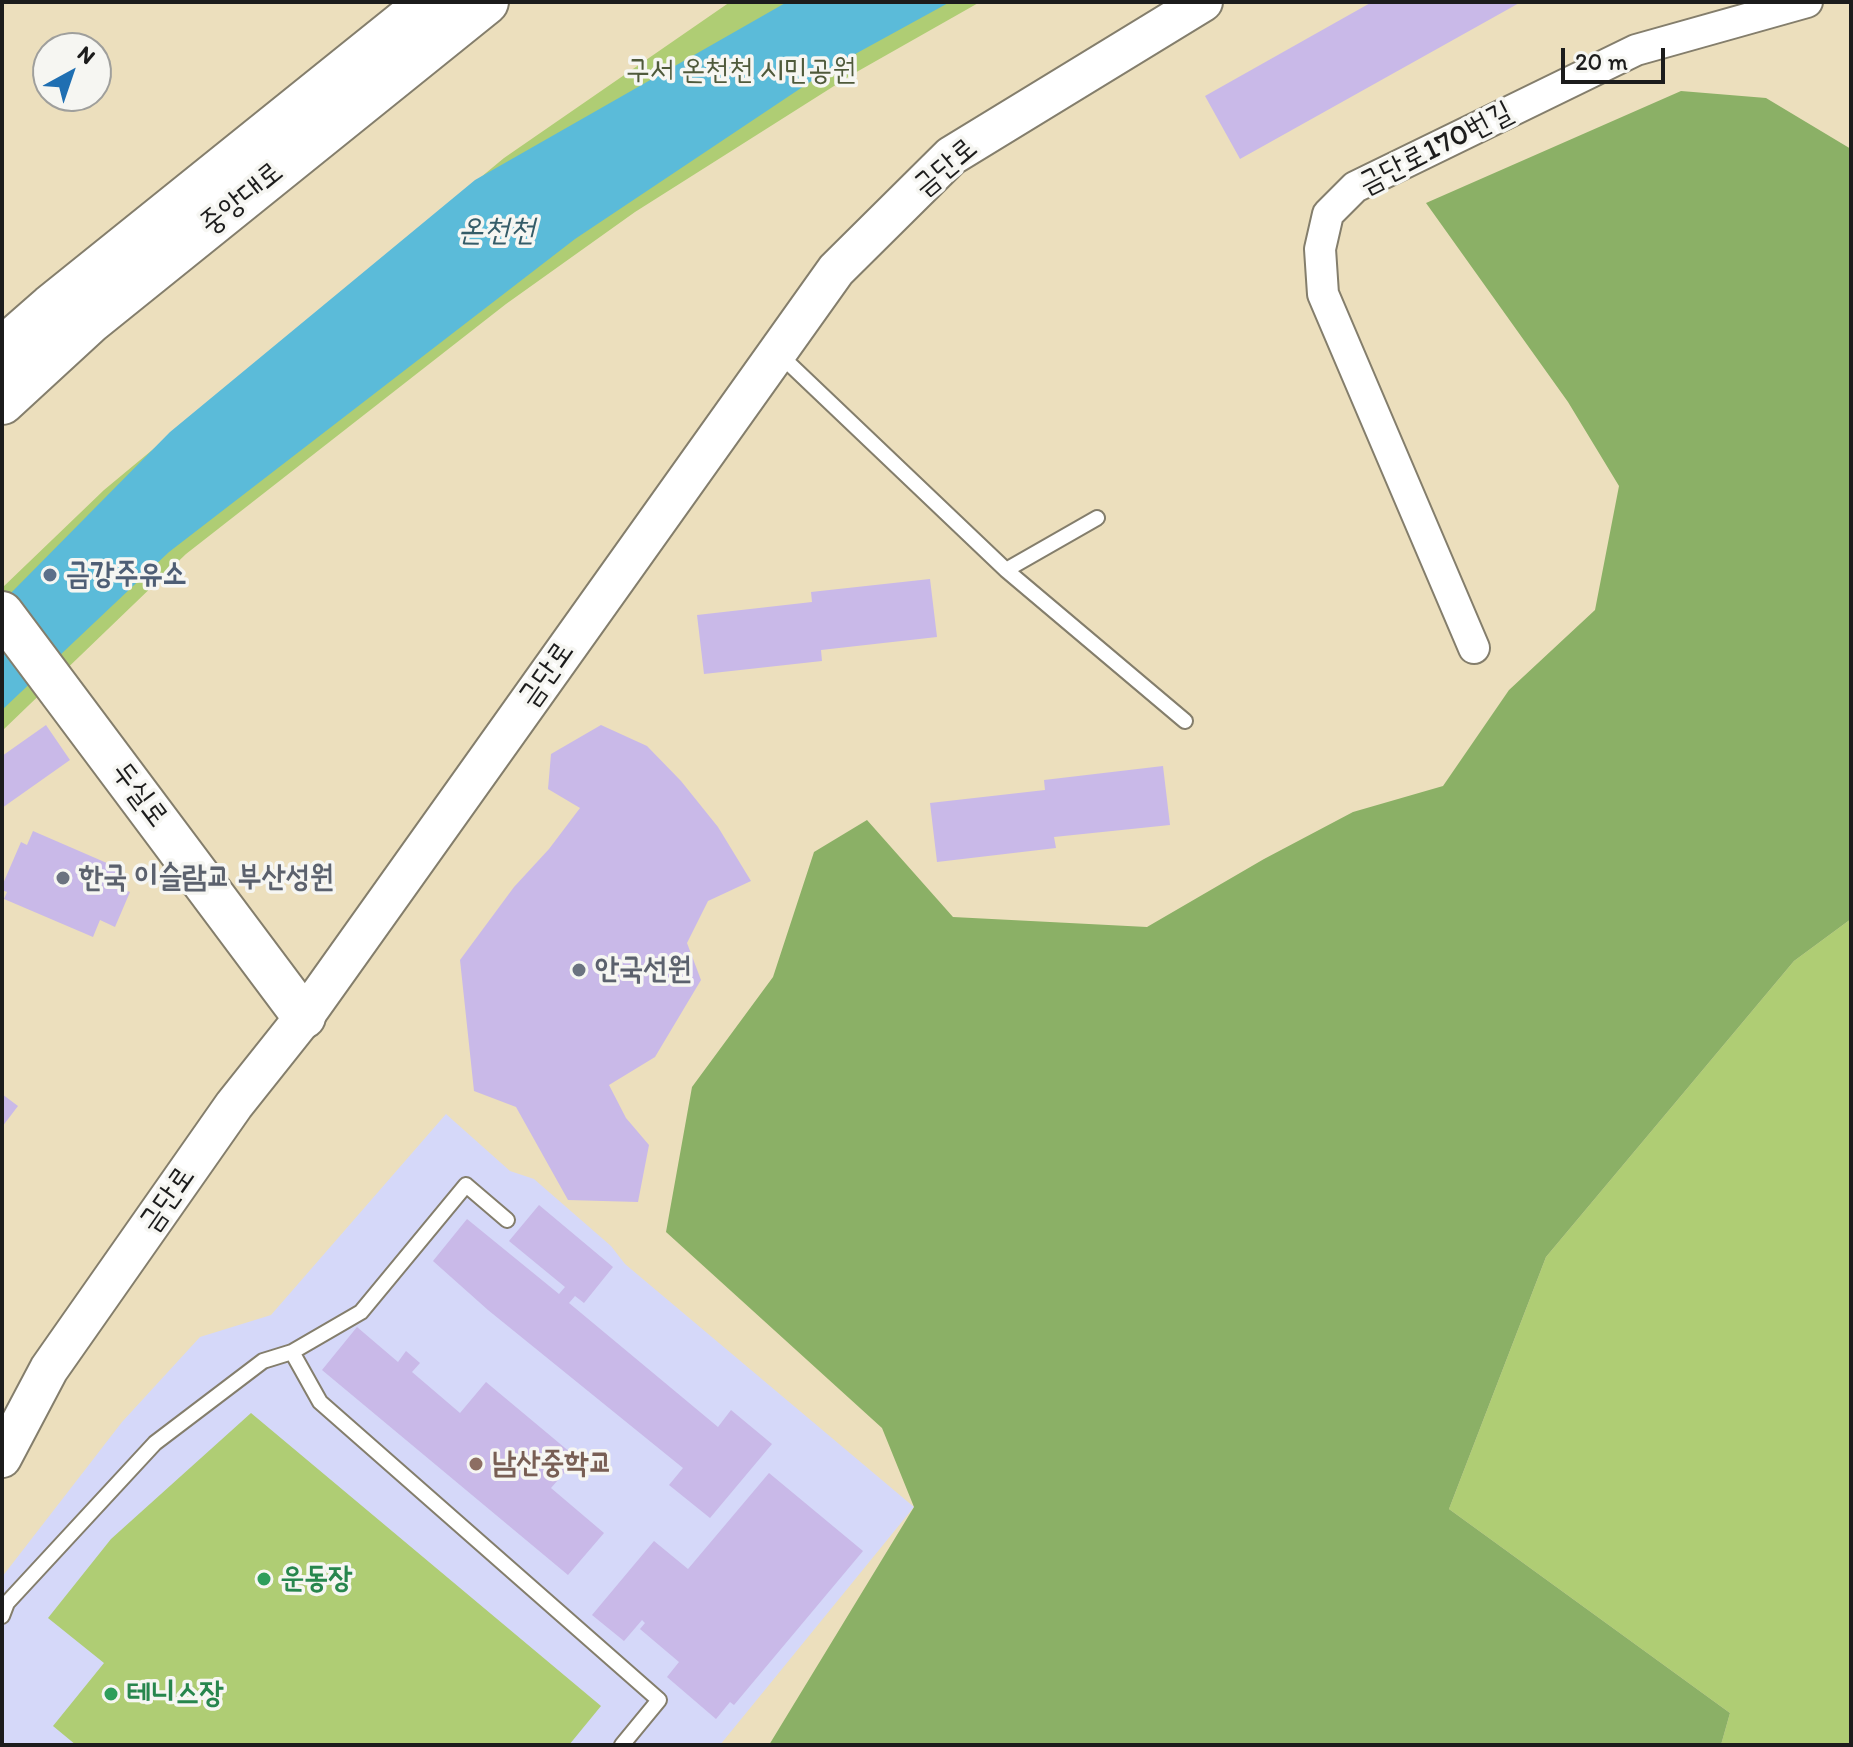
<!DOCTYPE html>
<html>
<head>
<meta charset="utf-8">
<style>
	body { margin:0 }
	#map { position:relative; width:1853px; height:1747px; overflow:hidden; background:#ecdfbd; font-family:Itim,sans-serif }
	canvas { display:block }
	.frame { position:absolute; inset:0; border:4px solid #1c1c1c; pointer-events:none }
	.north { position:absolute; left:32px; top:32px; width:80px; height:80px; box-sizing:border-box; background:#f6f6f2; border:2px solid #9f9f9c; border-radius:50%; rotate:40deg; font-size:22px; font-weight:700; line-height:32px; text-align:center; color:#1c1c1c }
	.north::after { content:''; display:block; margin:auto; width:28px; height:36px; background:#1f6fb2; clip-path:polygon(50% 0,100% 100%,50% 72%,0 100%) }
	.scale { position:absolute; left:1561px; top:48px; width:104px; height:36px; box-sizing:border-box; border:4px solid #1c1c1c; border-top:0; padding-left:10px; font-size:24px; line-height:28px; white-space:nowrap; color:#1c1c1c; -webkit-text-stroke:6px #f6f6f2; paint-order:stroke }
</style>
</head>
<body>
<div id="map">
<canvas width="1853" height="1747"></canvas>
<div class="frame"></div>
<div class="north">N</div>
<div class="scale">20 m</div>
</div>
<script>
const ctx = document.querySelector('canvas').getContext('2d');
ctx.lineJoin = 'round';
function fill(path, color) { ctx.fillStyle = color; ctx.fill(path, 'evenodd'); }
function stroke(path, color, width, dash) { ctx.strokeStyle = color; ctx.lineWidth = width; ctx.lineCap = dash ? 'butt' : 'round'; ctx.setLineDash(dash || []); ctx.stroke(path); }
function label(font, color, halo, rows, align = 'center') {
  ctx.font = font + ' Itim,"Poor Story",sans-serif'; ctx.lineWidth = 7; ctx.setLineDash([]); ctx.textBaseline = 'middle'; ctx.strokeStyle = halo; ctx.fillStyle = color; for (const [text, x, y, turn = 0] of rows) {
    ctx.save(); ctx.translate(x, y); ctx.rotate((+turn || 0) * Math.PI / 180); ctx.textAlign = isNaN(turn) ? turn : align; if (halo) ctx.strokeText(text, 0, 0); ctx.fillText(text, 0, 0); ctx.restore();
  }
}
fill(new Path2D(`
	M446 1114 510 1171 534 1179 611 1246 625 1264 914 1507 720 1745H2V1577L122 1422 200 1337 271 1315Z`), '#d5d8f9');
fill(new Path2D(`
	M730 2H980L853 74 635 212 506 304 186 554 2 731V588L104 490 504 158Z
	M1851 919V1745H1721L1730 1713 1449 1509 1546 1257 1794 961Z
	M251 1413 601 1706 569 1745H76L53 1726 104 1663 48 1618 111 1539Z`), '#afcd74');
fill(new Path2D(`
	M1681 91 1766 98 1851 149V919L1794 961 1546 1257 1449 1509 1730 1713 1721 1745H769L914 1507 882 1428 666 1232 692 1087 773 977 814 852 867 820 953 917 1147 927 1264 859 1353 812 1443 786 1509 690 1595 610 1619 486 1568 402 1426 203Z`), '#8bb066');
fill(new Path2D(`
	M787 2H950L837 64 575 239 169 552 2 710V602L170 432 475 180Z`), '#5bbbd9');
fill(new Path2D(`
	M1372 2H1521L1240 159 1205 96Z
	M930 579 937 637 821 650 822 661 704 674 697 615 812 602 811 592Z
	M46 725 70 760 2 808V756Z
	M601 725 647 746 681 781 718 827 751 881 708 901 687 943 701 980 655 1057 609 1085 626 1118 649 1145 638 1202 568 1200 516 1107 474 1091 460 960 514 887 549 849 580 808 548 789 551 754Z
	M1163 766 1170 825 1054 837 1056 848 937 862 930 803 1045 790 1044 780Z
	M33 831 123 870 116 887 130 892 115 927 100 920 93 937 4 899 7 892 2 890V886L21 842 27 845Z
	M2 1094 18 1106 2 1127Z
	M539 1205 613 1267 584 1303 575 1296 569 1303 718 1427 731 1410 772 1444 710 1518 669 1485 683 1468 488 1310 433 1261 467 1219 559 1294 565 1287 509 1241Z
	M357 1327 398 1362 406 1351 420 1363 412 1372 460 1413 486 1382 577 1458 551 1488 604 1533 568 1575 322 1370Z
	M769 1473 863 1551 734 1705 730 1702 716 1719 667 1677 679 1662 640 1629 645 1623 642 1620 624 1641 592 1615 654 1541 688 1569Z`), '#c9b9e8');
const service = new Path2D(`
	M778 353 1006 570 1097 518
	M1006 570 1185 721
	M292 1352 320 1402 659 1700 622 1745
	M2 1616 7 1603 155 1443 263 1361 292 1352 361 1312 466 1185 507 1220`);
const minor = new Path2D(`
	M1474 648 1323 294 1320 249 1328 214 1355 187 1636 50 1807 2`);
const tertiary = new Path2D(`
	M2 1458 49 1369 234 1105 304 1017 836 270 951 156 1203 2`);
const secondary = new Path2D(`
	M2 613 304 1017`);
const primary = new Path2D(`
	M2 350 51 307 430 2
	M2 402 90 321 486 2`);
stroke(service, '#847e6c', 18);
stroke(minor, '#847e6c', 34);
stroke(tertiary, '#847e6c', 42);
stroke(secondary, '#847e6c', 46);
stroke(primary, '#847e6c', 48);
stroke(service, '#fff', 14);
stroke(minor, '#fff', 30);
stroke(tertiary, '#fff', 38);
stroke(secondary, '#fff', 42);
stroke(primary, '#fff', 44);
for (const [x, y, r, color] of [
	[50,575,8,"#5c6f8a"],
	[63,878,8,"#6b7280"],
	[579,970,8,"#6b7280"],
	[476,1464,8,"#8d6e63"],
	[264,1579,8,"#2e9e5b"],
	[111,1694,8,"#2e9e5b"]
]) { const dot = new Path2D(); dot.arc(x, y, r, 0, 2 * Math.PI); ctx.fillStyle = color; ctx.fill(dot); stroke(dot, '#f6f6f2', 3); }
label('30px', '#4f5a3b', '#f6f6f2', [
	["구서 온천천 시민공원",741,71]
]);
label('30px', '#1c1c1c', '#f6f6f2', [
	["금단로170번길",1436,149,-27],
	["금단로",946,168,-40],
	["중앙대로",242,199,-39],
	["금단로",547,675,-55],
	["두실로",139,795,53],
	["금단로",168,1200,-55]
]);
label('bold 30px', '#4e5e75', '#f6f6f2', [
	["금강주유소",66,575]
], 'left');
label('bold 30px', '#5b616d', '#f6f6f2', [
	["한국 이슬람교 부산성원",79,878],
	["안국선원",595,970]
], 'left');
label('bold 30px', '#785e54', '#f6f6f2', [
	["남산중학교",492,1464]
], 'left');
label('bold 30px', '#27864d', '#f6f6f2', [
	["운동장",280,1579],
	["테니스장",127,1694]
], 'left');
label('italic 32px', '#355c68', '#f6f6f2', [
	["온천천",496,232]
]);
</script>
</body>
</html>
